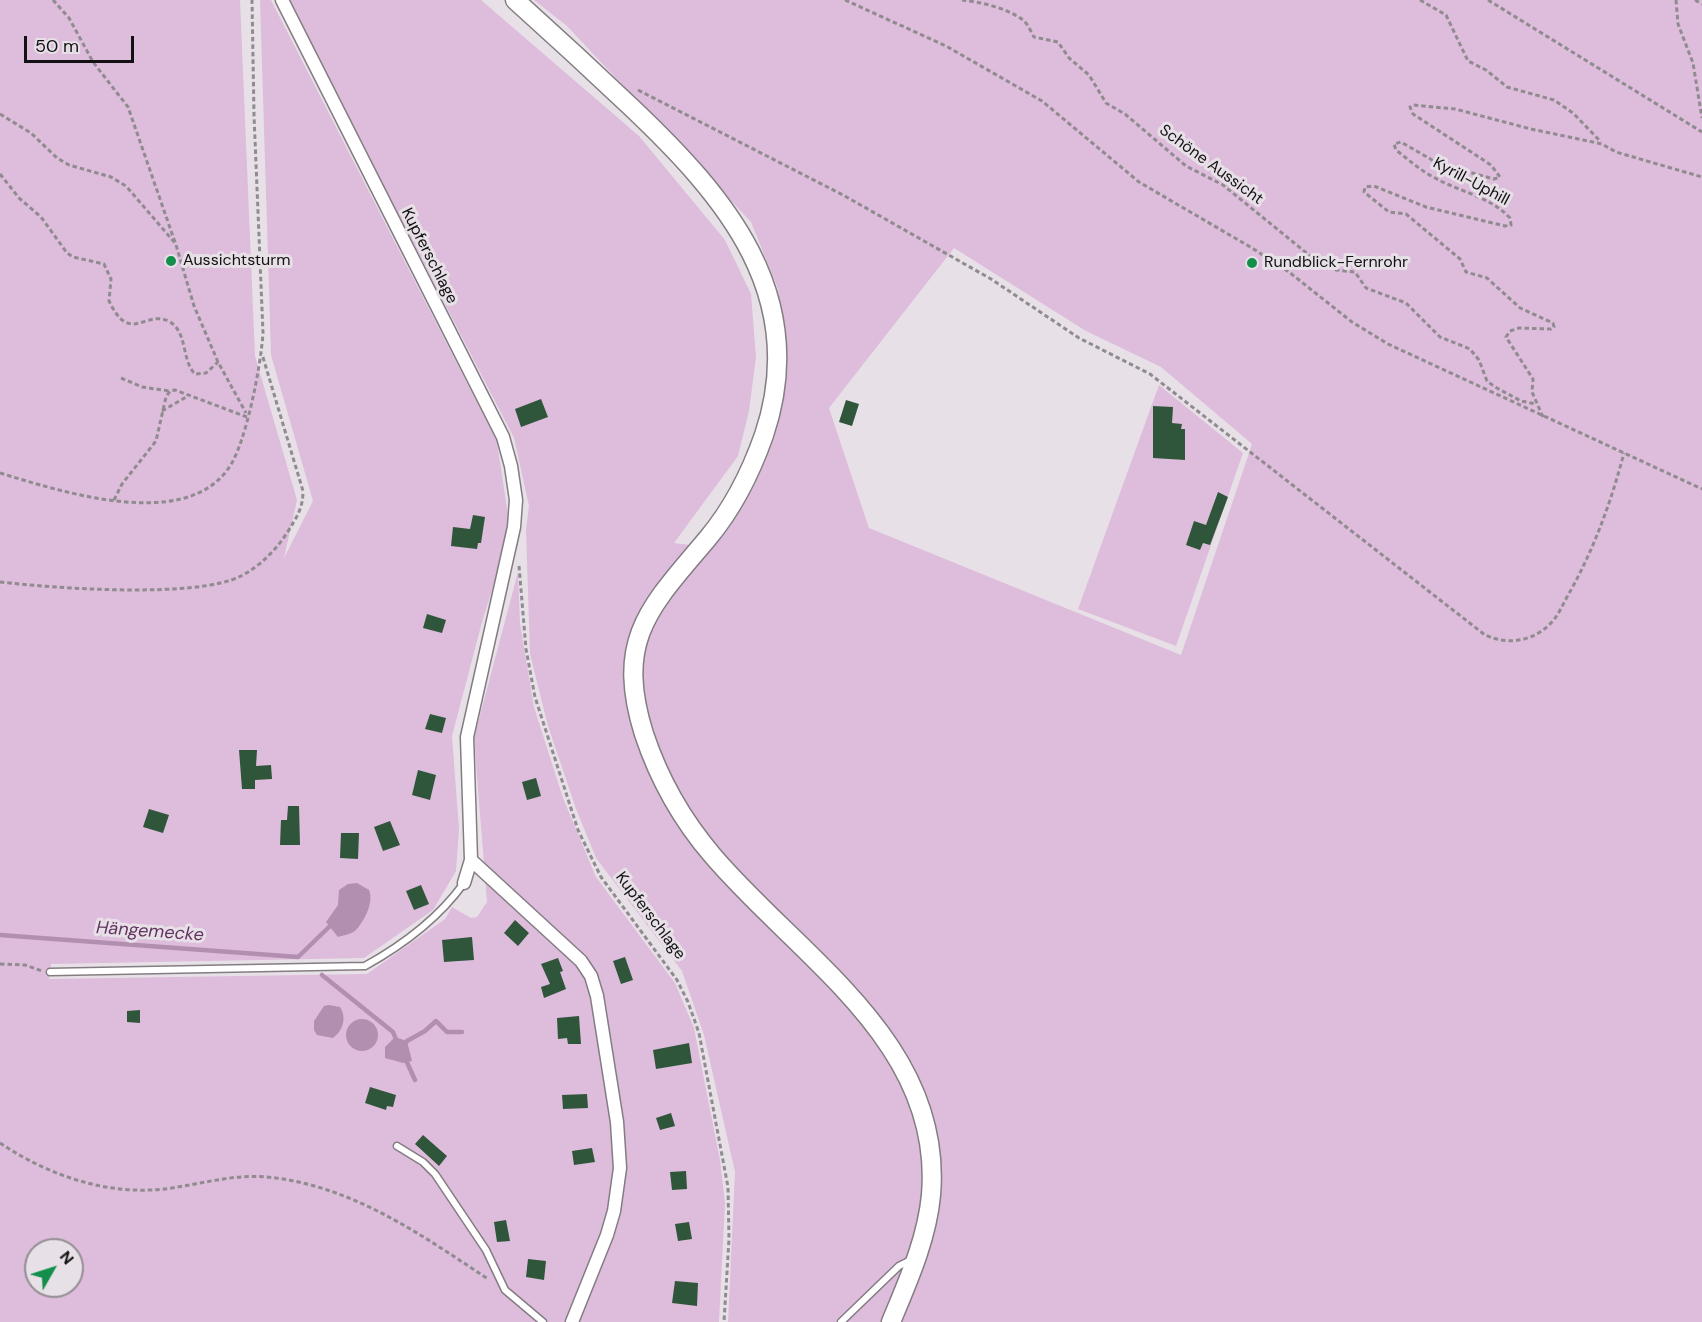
<!DOCTYPE html>
<html>
<head>
<meta charset="utf-8">
<style>
	body { margin:0 }
	#map { position:relative; width:1702px; height:1322px; overflow:hidden; background:#e7e1e7; font-family:"DM Sans",sans-serif }
	canvas { display:block }
	.north { position:absolute; left:24px; top:1238px; width:60px; height:60px; box-sizing:border-box; background:#e7e1e7; border:2px solid #928e92; border-radius:50%; rotate:51deg; font-size:16px; font-weight:700; line-height:24px; text-align:center; color:#131113 }
	.north::after { content:''; display:block; margin:auto; width:21px; height:27px; background:#138f4b; clip-path:polygon(50% 0,100% 100%,50% 72%,0 100%) }
	.scale { position:absolute; left:24px; top:36px; width:110px; height:27px; box-sizing:border-box; border:3px solid #131113; border-top:0; padding-left:8px; font-size:18px; line-height:21px; white-space:nowrap; color:#131113; -webkit-text-stroke:4px #e7e1e7; paint-order:stroke }
</style>
</head>
<body>
<div id="map">
<canvas width="1702" height="1322"></canvas>
<div class="north">N</div>
<div class="scale">50 m</div>
</div>
<script>
const ctx = document.querySelector('canvas').getContext('2d');
ctx.lineJoin = 'round';
function fill(path, color) { ctx.fillStyle = color; ctx.fill(path, 'evenodd'); }
function stroke(path, color, width, dash) { ctx.strokeStyle = color; ctx.lineWidth = width; ctx.lineCap = dash ? 'butt' : 'round'; ctx.setLineDash(dash || []); ctx.stroke(path); }
function label(font, color, halo, rows, align = 'center') {
  ctx.font = font + ' "DM Sans",sans-serif'; ctx.lineWidth = 6; ctx.setLineDash([]); ctx.textBaseline = 'middle'; ctx.strokeStyle = halo; ctx.fillStyle = color; for (const [text, x, y, turn = 0] of rows) {
    ctx.save(); ctx.translate(x, y); ctx.rotate((+turn || 0) * Math.PI / 180); ctx.textAlign = isNaN(turn) ? turn : align; if (halo) ctx.strokeText(text, 0, 0); ctx.fillText(text, 0, 0); ctx.restore();
  }
}
fill(new Path2D(`
	M0 0H240L255 356 297 500 284 558 313 501 271 355 260 0H271L497 442 508 515 506 546 482 622 452 736 459 829 456 871 433 910 364 958 51 964 49 979 367 974 445 919 452 907 471 918 477 917 487 902 474 738 518 572 520 623 534 707 563 798 596 877 675 983 694 1028 720 1160 725 1203 719 1322H0ZM36 1250H72V1286H36Z
	M288 0H481L639 136 725 240 751 294 756 357 749 411 738 456 674 543 706 547 737 500 785 356 778 289 751 222 567 26 534 0H1702V1322H728L735 1172 704 1035 682 971 596 858 576 809 548 726 530 654 526 530 529 506 514 438ZM954 248 1086 331 1161 367 1252 444 1181 655 869 528 829 408Z
	M1159 385 1243 453 1176 646 1078 609Z`), '#debcdc');
fill(new Path2D(`
	M357 883 369 890C374 902 365 920 356 930 352 934 344 935 338 937L326 922 338 905 339 890 348 884Z
	M329 1005 340 1007C347 1017 343 1031 333 1038L317 1035 314 1030V1021L324 1006Z
	M346 1035a16 16 0 1 1 32 0a16 16 0 1 1-32 0Z
	M395 1037 407 1041 412 1061 403 1063 385 1058V1047Z`), '#b28eb0');
stroke(new Path2D(`
	M0 935 298 957 329 927
	M322 975 393 1032 397 1042
	M407 1041 425 1031 436 1021 447 1032H462
	M405 1058 415 1080`), '#b28eb0', 4.5);
fill(new Path2D(`
	M541 399 548 417 521 427 515 409Z
	M846 400 859 404 852 426 839 422Z
	M1153 406 1173 407 1172 423 1182 424 1181 429H1185V460L1153 458Z
	M1218 492 1228 497 1210 545 1203 543 1200 550 1186 545 1194 521 1206 525Z
	M473 515 485 517 481 543H478L477 549 451 546 453 527 470 529Z
	M427 614 446 620 442 633 423 628Z
	M430 714 446 718 442 733 425 729Z
	M239 750H257L256 766 271 765 272 779 255 780V789H242Z
	M418 770 436 775 430 800 412 795Z
	M536 778 541 796 527 800 522 782Z
	M288 806H299L300 845H280L281 820H287Z
	M149 809 169 815 163 833 143 827Z
	M390 821 400 845 383 851 374 827Z
	M341 833H359L358 859 340 858Z
	M421 885 429 904 414 910 406 891Z
	M515 920 529 933 518 946 504 933Z
	M472 937 474 960 444 962 442 940Z
	M625 957 633 980 621 984 613 961Z
	M558 958 563 971 560 972 566 989 544 998 541 987 550 984 541 964Z
	M140 1010V1023L127 1022V1011Z
	M579 1016 581 1044H568L567 1038 558 1039 557 1018Z
	M689 1043 692 1063 656 1069 653 1050Z
	M370 1087 396 1095 393 1107 387 1106 386 1110 365 1103Z
	M587 1094 588 1108 563 1109 562 1095Z
	M671 1113 675 1126 660 1130 656 1118Z
	M423 1135 447 1156 439 1166 415 1144Z
	M592 1148 595 1162 574 1165 572 1151Z
	M686 1171 687 1189 672 1190 670 1172Z
	M506 1220 510 1241 497 1242 494 1222Z
	M689 1222 692 1239 678 1241 675 1224Z
	M528 1259 546 1261 544 1280 526 1277Z
	M675 1281 698 1283 697 1306 672 1303Z`), '#2f563a');
const lane = new Path2D(`
	M50 972 365 966C403 945 438 919 464 883
	M397 1146 423 1162 435 1174 486 1250 505 1290 543 1322
	M841 1322 899 1266 911 1260`);
const street = new Path2D(`
	M282 0 503 437 511 466 516 500 514 527 467 737 471 860 464 883
	M471 860 581 961 591 976 597 996 617 1122 620 1168 614 1211 607 1235 572 1322`);
const secondary = new Path2D(`
	M515 0C554 35 593 71 631 107 726 197 811 296 764 435 751 472 733 508 708 538 651 606 614 638 644 734 659 779 682 820 713 856 800 958 944 1043 931 1195 927 1239 908 1281 891 1322`);
stroke(lane, '#837d82', 9);
stroke(street, '#837d82', 15);
stroke(secondary, '#837d82', 21);
stroke(new Path2D(`
	M53 0 69 18 93 62 128 107 176 245 194 306 218 362 246 413
	M845 0 946 46 1042 101 1139 182 1252 248 1289 272 1352 322 1388 344 1702 489
	M962 0C981 2 1007 8 1023 20 1028 24 1031 32 1034 37L1058 42 1069 58 1089 75 1106 103 1125 114 1186 166 1223 185 1309 255 1336 270 1355 272 1366 288 1406 303 1440 337 1470 349 1479 360 1487 381 1495 387 1521 401 1536 404
	M1420 0 1446 15 1468 61 1486 70 1507 87 1554 100 1573 113 1601 142
	M1488 0 1702 132
	M1676 0 1678 24 1693 63 1702 118
	M1695 0 1702 4
	M638 90 843 195 991 279 1079 338 1150 374 1485 635C1507 645 1531 642 1549 625 1559 616 1564 601 1571 590 1595 546 1611 502 1624 453
	M0 114 31 133 57 158 69 165 111 177 126 186 175 243
	M0 174 19 198 41 217 67 253 73 257 104 264 111 279 109 301C130 345 145 310 168 321 188 330 181 360 195 374L206 373 218 362
	M121 378 142 387 170 391
	M162 411 188 396
	M1543 417 1532 392 1533 379 1506 337 1510 331 1519 328 1551 329 1554 327 1553 323 1520 308 1487 278 1466 272 1460 259 1406 214 1389 212 1364 192 1365 187 1374 186 1426 207 1505 226 1511 225 1510 218C1489 196 1460 192 1435 178 1421 171 1409 160 1396 150L1394 144 1401 142 1439 164 1494 179 1500 177 1491 165 1413 114 1410 107 1413 105 1455 109 1531 129 1602 144 1616 152 1702 177
	M0 473C60 491 183 532 228 469 246 445 261 365 263 333L254 115 252 0
	M114 500 122 484 156 441 166 397 170 391 175 390 247 417
	M519 566 526 649 535 697 578 830 601 877 677 980 688 1002 699 1033 728 1187 729 1239 724 1322
	M0 582C53 588 196 599 241 576 260 566 275 551 287 533 296 518 303 509 303 491L262 354
	M0 964 25 965 42 971
	M0 1143C51 1177 111 1197 172 1188 204 1183 236 1174 267 1177 351 1185 420 1234 488 1279`), '#8f8b8f', 3, [4.5, 3]);
stroke(lane, '#fff', 6);
stroke(street, '#fff', 12);
stroke(secondary, '#fff', 18);
for (const [x, y, r, color] of [
	[171,261,6,"#138f4b"],
	[1252,263,6,"#138f4b"]
]) { const dot = new Path2D(); dot.arc(x, y, r, 0, 2 * Math.PI); ctx.fillStyle = color; ctx.fill(dot); stroke(dot, '#e7e1e7', 2); }
label('16px', '#131113', '#e7e1e7', [
	["Schöne Aussicht",1211,165,36],
	["Kyrill-Uphill",1471,182,28],
	["Kupferschlage",429,256,63],
	["Kupferschlage",650,916,53]
]);
label('16px', '#131113', '#e7e1e7', [
	["Aussichtsturm",183,261],
	["Rundblick-Fernrohr",1264,263]
], 'left');
label('italic 18px', '#623361', '#e7e1e7', [
	["Hängemecke",150,932,4]
]);
</script>
</body>
</html>
